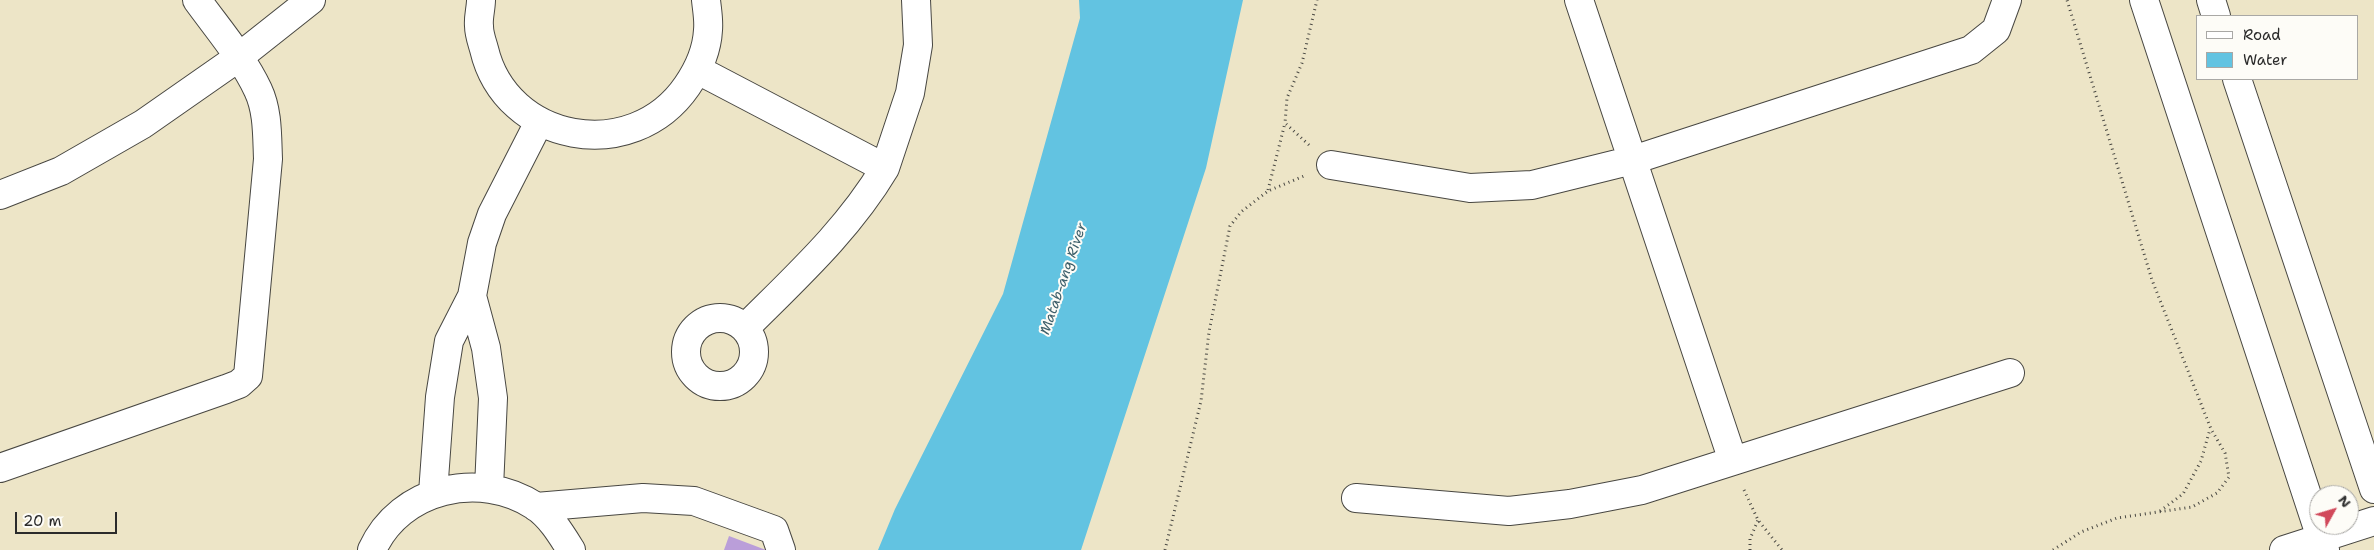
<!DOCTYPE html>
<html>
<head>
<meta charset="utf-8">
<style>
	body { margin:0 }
	#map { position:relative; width:2374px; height:550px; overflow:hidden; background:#ede5c7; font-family:"Shantell Sans",sans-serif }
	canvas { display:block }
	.legend { position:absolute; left:2196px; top:15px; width:162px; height:65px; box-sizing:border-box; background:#fdfcf7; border:1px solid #a9a8a5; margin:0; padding:6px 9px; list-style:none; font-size:15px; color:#2b2b2b }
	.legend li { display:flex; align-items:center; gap:10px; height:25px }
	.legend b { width:25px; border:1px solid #a9a8a5 }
	.north { position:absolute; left:2309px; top:485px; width:50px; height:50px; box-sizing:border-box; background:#fdfcf7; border:1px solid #a9a8a5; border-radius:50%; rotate:51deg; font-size:14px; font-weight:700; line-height:20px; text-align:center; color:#2b2b2b }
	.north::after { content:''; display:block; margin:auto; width:18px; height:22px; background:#d1495b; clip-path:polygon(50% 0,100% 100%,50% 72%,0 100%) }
	.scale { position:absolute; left:15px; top:512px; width:102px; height:22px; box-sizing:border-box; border:2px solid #2b2b2b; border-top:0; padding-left:6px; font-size:15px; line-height:18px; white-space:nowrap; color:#2b2b2b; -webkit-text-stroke:4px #fdfcf7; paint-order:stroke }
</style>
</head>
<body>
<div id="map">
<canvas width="2374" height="550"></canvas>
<ul class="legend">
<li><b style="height:6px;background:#fff"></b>Road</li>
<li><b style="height:14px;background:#62c3e1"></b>Water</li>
</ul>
<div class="north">N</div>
<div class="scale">20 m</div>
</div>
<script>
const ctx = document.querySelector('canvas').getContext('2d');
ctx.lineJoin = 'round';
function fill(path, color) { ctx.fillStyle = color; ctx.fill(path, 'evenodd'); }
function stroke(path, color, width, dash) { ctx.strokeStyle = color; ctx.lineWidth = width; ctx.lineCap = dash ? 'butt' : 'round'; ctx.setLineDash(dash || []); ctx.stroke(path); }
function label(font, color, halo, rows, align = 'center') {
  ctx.font = font + ' "Shantell Sans",sans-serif'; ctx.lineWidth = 4; ctx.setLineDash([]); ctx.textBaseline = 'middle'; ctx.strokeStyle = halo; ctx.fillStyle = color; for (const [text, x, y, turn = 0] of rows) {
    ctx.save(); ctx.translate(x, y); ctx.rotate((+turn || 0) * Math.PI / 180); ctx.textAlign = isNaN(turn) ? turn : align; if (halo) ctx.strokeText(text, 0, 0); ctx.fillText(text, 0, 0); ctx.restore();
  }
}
fill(new Path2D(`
	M1079 0H1243L1206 168 1081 550H878L895 509 1003 294 1080 18Z`), '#62c3e1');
fill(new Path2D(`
	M729 536 766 550H724Z`), '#ba9ed9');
const minor = new Path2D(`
	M481 0C481 8 478 18 479 26 479 34 482 42 484 49 506 143 632 166 687 86 698 70 707 50 708 30 709 20 707 10 706 0
	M1579 0 1733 461
	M2144 0 2325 550
	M2211 0 2216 16
	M698 70 885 168C848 230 796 277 745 328
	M2237 79 2374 489
	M1331 165 1470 188 1532 185 1633 160 1971 50 1996 30 2007 0
	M885 168 910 93 918 45 916 0
	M0 195 61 171 143 124 239 57 311 0
	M472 296 486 348 493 398 489 488
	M686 352a34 34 0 1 1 68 0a34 34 0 1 1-68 0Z
	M0 468 226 389 239 384 248 376 268 159C267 136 268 111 258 90 243 58 218 29 197 0
	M433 493 440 397 449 341 472 296 482 243 492 214 539 122
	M1356 498 1509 511 1570 504 1642 490 2010 373
	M536 507 643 498 694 501 774 530 781 550
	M372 550C400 488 480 470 535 506 551 517 561 534 571 550
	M2284 550 2374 521`);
stroke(minor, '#484742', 30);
stroke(new Path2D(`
	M1309 145 1285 123 1287 98 1302 63 1317 0
	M1268 190 1285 123
	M1744 490 1758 520 1782 550
	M2160 511 2183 494 2201 461 2210 429
	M1165 550 1201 401 1209 332 1230 226 1241 212 1268 191 1304 176
	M1750 550V539L1758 520
	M2053 550 2081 532 2117 518 2192 507 2217 493 2229 477 2225 453 2211 429 2152 280 2067 0`), '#484742', 3, [1, 4]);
stroke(minor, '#fff', 28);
label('italic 14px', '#3e606b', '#fdfcf7', [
	["Matab-ang River",1064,279,-71]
]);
</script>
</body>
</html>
